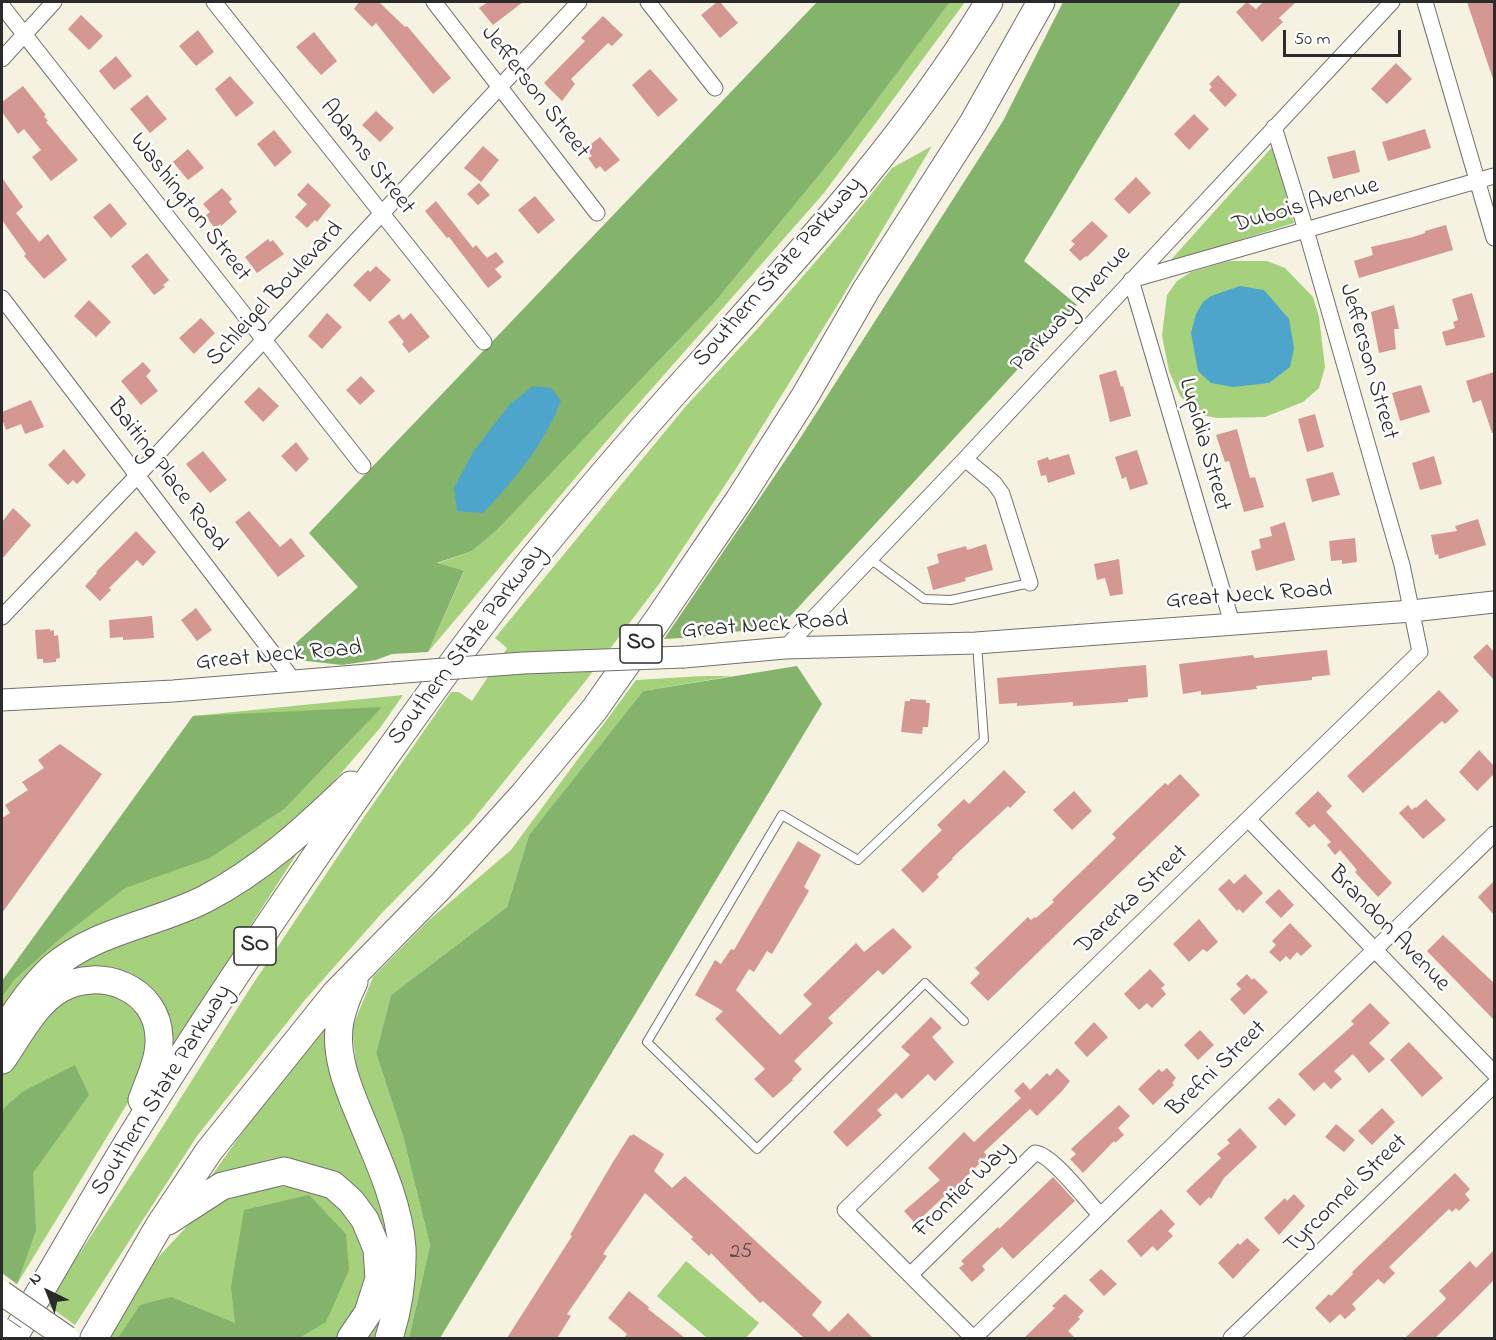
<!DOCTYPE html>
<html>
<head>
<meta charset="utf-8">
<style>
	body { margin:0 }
	#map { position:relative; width:1496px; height:1340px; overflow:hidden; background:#f5f2e2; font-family:"Indie Flower",sans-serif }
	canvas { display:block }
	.frame { position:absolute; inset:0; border:3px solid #2b2b2b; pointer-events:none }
	.north { position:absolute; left:18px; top:1262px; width:60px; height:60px; -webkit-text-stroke:4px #fff; paint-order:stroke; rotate:317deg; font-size:16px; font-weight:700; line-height:24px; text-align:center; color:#2b2b2b }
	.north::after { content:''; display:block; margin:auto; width:21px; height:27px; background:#2b2b2b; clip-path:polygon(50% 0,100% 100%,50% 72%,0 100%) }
	.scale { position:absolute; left:1283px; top:30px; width:118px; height:27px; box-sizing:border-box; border:3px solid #2b2b2b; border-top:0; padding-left:8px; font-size:18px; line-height:21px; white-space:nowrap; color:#2b2b2b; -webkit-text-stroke:4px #fff; paint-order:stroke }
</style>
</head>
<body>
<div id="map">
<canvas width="1496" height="1340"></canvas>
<div class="frame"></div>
<div class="north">N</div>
<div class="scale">50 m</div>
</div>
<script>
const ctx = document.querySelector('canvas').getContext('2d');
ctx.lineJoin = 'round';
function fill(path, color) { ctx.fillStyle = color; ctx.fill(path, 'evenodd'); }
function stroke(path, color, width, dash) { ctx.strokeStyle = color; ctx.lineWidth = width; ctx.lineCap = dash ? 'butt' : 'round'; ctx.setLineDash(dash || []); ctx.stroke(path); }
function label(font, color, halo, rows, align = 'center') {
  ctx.font = font + ' "Indie Flower",sans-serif'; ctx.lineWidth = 5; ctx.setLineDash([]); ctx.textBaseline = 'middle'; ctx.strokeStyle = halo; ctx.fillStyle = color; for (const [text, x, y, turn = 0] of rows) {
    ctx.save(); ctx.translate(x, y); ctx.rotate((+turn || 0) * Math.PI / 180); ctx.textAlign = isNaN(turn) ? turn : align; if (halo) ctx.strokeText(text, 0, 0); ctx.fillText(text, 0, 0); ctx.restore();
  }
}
fill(new Path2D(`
	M950 2H965L824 193 626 418 428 652 464 572 436 564 472 551 496 531 715 302 838 152Z
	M932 146 837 306 737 467 659 584 584 683 471 822 381 914 304 1001 197 1136 75 1325 46 1304 151 1145 249 990 362 820 451 692H459L472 701 507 648 495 638 686 406 759 327 836 238 892 168Z
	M1273 146 1294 223 1169 262Z
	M1229 261H1267L1285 268 1313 297 1319 317 1325 367 1319 388 1303 402 1265 417 1217 418 1197 414 1180 396 1169 371 1162 336 1167 295 1177 281 1191 272Z
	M702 676H732L643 691 529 835 507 907 391 995 376 1053 403 1136 430 1245 409 1338H398L409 1288 358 1084 352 1028 373 977 428 921 511 850 636 680Z
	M403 695 380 728 287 836 226 880 153 913 2 1018V981L193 716Z
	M293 849 298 852 169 1052 151 997 42 990 73 962Z
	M117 991 149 1022 143 1078 17 1284 2 1273V1074L47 1010 68 992Z
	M339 1007 334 1051 355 1120 379 1176 393 1240 394 1279 380 1338H362L375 1324 389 1282 388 1252 371 1211 336 1179 285 1166 210 1186 208 1181 287 1069Z
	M298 1184 339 1203 366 1240 371 1274 350 1325 336 1338H103L150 1266 191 1222 237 1193Z
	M686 1261 759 1323 746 1338H707L657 1296Z`), '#a5d17d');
fill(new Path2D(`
	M817 2H950L838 152 715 302 496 531 472 551 437 563 464 571 428 652 392 654 376 660 342 665 298 660 288 650 358 587 309 533Z
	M1063 2H1181L1024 261 1077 305 782 625 700 637 664 639 797 443 1003 121Z
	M797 666 822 704 440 1338H409L430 1245 403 1136 376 1053 391 995 507 907 529 835 643 691Z
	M382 707 284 809 210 858 125 888 63 936 14 980 2 997V981L193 716Z
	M75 1065 89 1095 33 1173 36 1230 17 1284 2 1273V1110L22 1092Z
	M309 1195 346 1234 349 1270 326 1322 299 1338H118L140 1305 171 1297 235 1323 231 1287 244 1210Z`), '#84b36c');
fill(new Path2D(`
	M1240 286 1264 290 1289 319 1294 348 1290 367 1269 383 1233 387 1211 383 1198 371 1191 333 1196 314 1203 302 1211 296Z
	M533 386 551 388 561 401C543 446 516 478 483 513L457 511 454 488 473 452 509 405Z`), '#4ea5cb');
fill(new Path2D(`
	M359 2H379L405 27 407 26 451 78 433 94 376 23 372 27 354 9Z
	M488 2H523L493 25 479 8Z
	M717 2H720L738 23 720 38 701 15Z
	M1247 2 1256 9 1263 2H1296L1279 18 1283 22 1262 42 1236 12Z
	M1467 2H1494V79H1493Z
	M81 15 103 36 89 50 68 29Z
	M603 16 623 35 612 46 608 43 571 79 575 84 562 101 544 83 585 41 581 38Z
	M198 30 214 52 196 66 179 46Z
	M314 32 337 61 321 75 296 47Z
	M116 56 132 76 114 90 99 71Z
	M1396 63 1412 79 1387 104 1371 89Z
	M650 69 678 100 658 117 632 85Z
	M1218 75 1237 95 1225 107 1209 90 1212 87 1209 84Z
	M230 76 254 103 236 117 215 89Z
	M23 86 46 115 44 116 48 121 46 122 78 160 51 181 32 157 41 150 24 129 18 134 2 112V102Z
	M147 95 167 119 150 133 130 109Z
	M376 111 394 128 380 142 362 125Z
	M1194 114 1209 129 1189 150 1174 134Z
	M1425 129 1431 148 1388 161 1382 142Z
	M274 130 292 152 275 167 257 144Z
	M600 137 620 160 605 172 600 166 596 169 588 158 592 156 586 148Z
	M483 146 499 160 481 182 464 168Z
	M188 149 204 168 188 180 173 162Z
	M1355 150 1360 172 1333 179 1327 157Z
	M1136 177 1151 193 1129 214 1114 199Z
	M2 178 23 207 16 213 39 242 48 234 67 260 44 279 24 256 26 254 2 220Z
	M308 183 331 205 317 222 315 220 307 228 295 217 307 204 297 195Z
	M479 183 490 195 478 205 467 194Z
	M222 188 232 199 229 202 237 212 221 226 220 224 215 228 205 216 210 212 203 204Z
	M535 196 555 220 538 234 518 210Z
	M436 201 473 248 476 245 487 258 496 252 504 262 495 269 502 277 488 288 449 237 447 238 425 211Z
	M110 203 127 224 111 238 93 217Z
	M1092 221 1108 236 1087 257 1086 256 1080 261 1069 250 1075 244 1071 241Z
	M1446 225 1453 250 1359 278 1354 261 1373 255 1371 247 1413 237 1425 233V231Z
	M268 239 270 242 273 240 284 254 257 273 245 257Z
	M147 253 169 280 163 285 165 287 154 295 131 266Z
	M376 266 391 280 370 302 353 285 368 270 370 272Z
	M1472 293 1485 337 1446 346 1442 332 1455 328 1453 322 1458 320 1452 299Z
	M89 300 111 322 96 337 74 316Z
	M1394 305 1399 329H1394L1396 349 1379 353 1371 312Z
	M327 313 342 327 322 349 308 336Z
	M411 313 430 337 409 353 402 344 404 342 388 322 399 314 403 320Z
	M201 318 215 333 194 354 179 338Z
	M143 362 151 371 146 376 158 391 141 405 121 381Z
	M1116 370 1121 387 1123 386 1131 416 1110 422 1099 375Z
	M1494 372V433H1492L1481 400 1473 403 1466 381Z
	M361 376 375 391 360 405 346 390Z
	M1421 385 1430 412 1400 421 1392 393Z
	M259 387 279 406 263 422 244 402Z
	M31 400 44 427 25 434 21 424 6 430 2 419V412Z
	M1315 414 1324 447 1307 452 1298 419Z
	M1237 429 1250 478 1255 477 1264 507 1244 512 1229 461 1225 462 1216 435Z
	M296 442 309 459 296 472 281 456Z
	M64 449 86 475 77 484 73 480 68 485 48 465Z
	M1137 450 1148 484 1130 490 1126 477 1122 479 1115 457Z
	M203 451 227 480 210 493 186 464Z
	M1069 454 1075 474 1048 483 1046 475 1041 476 1037 461 1048 457 1049 460Z
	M1434 456 1442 484 1420 490 1412 463Z
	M1333 472 1340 495 1312 502 1306 479Z
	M13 508 31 525 2 559V522Z
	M249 511 280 547 291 538 305 556 278 577 235 522Z
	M1478 519 1486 545 1439 559 1438 554 1435 555 1431 535 1457 531 1455 526Z
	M1285 522 1295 560 1256 571 1251 551 1261 548 1259 539 1272 536 1270 527Z
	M136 531 156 552 143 566 137 560 109 588 111 590 100 601 85 586 97 573 96 572Z
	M1355 538 1357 562 1342 564V560L1331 561 1329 541Z
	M986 544 993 570 965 578 966 581 933 590 927 567 939 563 937 554 966 546 967 550Z
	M1119 559 1123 594 1110 596 1105 578 1097 580 1094 564Z
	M196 608 212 630 197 641 181 620Z
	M152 616 154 638 123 640V637L110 638 109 620Z
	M50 629V631L54 630V636L58 635 60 658 56 659V662L43 663V659H37L35 630Z
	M1487 644 1494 652V680L1473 657Z
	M1327 650 1330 675 1312 677V680L1256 686 1257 689 1201 695V691L1183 694 1179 664 1253 655 1254 658Z
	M1146 665 1148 697 1128 699V702L1073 706V702L1017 706V703L999 704 997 678Z
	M1439 690 1459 711 1445 724 1442 721 1363 793 1347 776Z
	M910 699 926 700V703H930L928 727H923L922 734 901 732 905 701H910Z
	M60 744 102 774 2 913V818L10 813 5 805 28 790 22 782 44 768 38 760Z
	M1479 750 1494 766V774L1477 791 1459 772Z
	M1004 770 1026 792 1010 808 1008 806 952 858 953 859 937 874 939 877 923 893 901 870 942 830 937 825 964 799 969 804Z
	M1180 774 1200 795 988 1001 970 983 980 973 975 968 1028 917 1031 920 1035 917 1036 918 1054 902 1052 900 1116 838 1112 834 1165 783 1168 785Z
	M1074 791 1092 811 1072 830 1053 810Z
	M1318 791 1332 806 1326 812 1392 883 1378 897 1355 872 1357 870 1340 850 1335 855 1327 845 1331 842 1314 824 1309 828 1295 813Z
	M1426 799 1446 820 1423 839 1399 813 1408 805 1412 810 1415 807 1416 808Z
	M798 841 821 855 804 887 809 891 772 954 767 951 754 972 749 969 736 990 780 1035 812 1004 803 995 856 943 864 952 893 928 912 947 883 975 878 970 828 1018 833 1023 794 1061 802 1069 792 1079 793 1080 773 1098 754 1079 765 1069 715 1019 723 1011 695 995 715 960 721 964 731 949 734 950Z
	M1245 874 1263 893 1243 913 1239 909 1237 911 1218 889 1229 879 1234 884Z
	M1494 881V915L1478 897Z
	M1279 889 1294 905 1281 918 1265 902Z
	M1199 919 1218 942 1207 952 1203 949 1189 962 1173 944Z
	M1290 923 1312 946 1301 956 1297 952 1290 960 1286 956 1280 962 1269 952 1276 945 1272 941Z
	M1443 935 1494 983V1020L1427 951Z
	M1150 969 1165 985 1161 988 1166 994 1152 1008 1147 1003 1139 1010 1124 994Z
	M1247 974 1252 980 1254 978 1268 992 1244 1015 1230 999 1241 989 1236 984Z
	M1370 1003 1390 1023 1369 1043 1385 1059 1369 1073 1353 1054 1334 1071 1342 1079 1331 1089 1324 1082 1314 1091 1298 1074 1354 1024 1351 1021Z
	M931 1017 942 1028 932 1037 954 1062 935 1081 928 1074 902 1099 896 1093 877 1110 882 1115 847 1147 833 1132 910 1055 901 1047Z
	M1094 1022 1108 1037 1087 1057 1074 1043Z
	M1200 1030 1214 1045 1198 1060 1184 1045Z
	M1409 1042 1443 1078 1422 1097 1390 1060Z
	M1057 1068 1070 1081 1063 1090 1037 1116 1030 1109 984 1152 987 1156 951 1192 950 1191 920 1219 919 1217 914 1222 904 1211 940 1180 928 1168 964 1132 974 1142 1021 1098 1014 1091 1023 1082 1030 1090 1047 1073 1050 1076Z
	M1167 1068 1176 1078 1172 1083 1174 1085 1153 1105 1138 1089 1159 1069 1162 1072Z
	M1279 1098 1296 1115 1285 1126 1268 1108Z
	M1119 1105 1130 1116 1118 1128 1124 1135 1115 1143 1114 1141 1083 1173 1070 1159 1076 1154 1071 1149Z
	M1382 1108 1395 1122 1372 1145 1358 1131Z
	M1336 1124 1355 1140 1344 1152 1325 1137Z
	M1240 1128 1257 1147 1224 1178 1211 1199 1209 1197 1200 1206 1186 1191 1221 1158 1217 1154 1230 1143 1227 1140Z
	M633 1134 664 1154 654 1171 672 1188 685 1176 822 1302 812 1315 829 1332 848 1313 873 1338H804L763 1301 760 1303 711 1253 709 1256 691 1239 693 1237 645 1193 603 1254 607 1256 567 1314 571 1316 557 1338H507L572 1236 570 1235 613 1162 630 1135 632 1136Z
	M1455 1173 1470 1189 1465 1194 1470 1200 1459 1211 1456 1208 1452 1212 1449 1209 1389 1267 1395 1273 1384 1284 1378 1279 1352 1304 1356 1309 1345 1319 1340 1314 1330 1323 1315 1308 1329 1294 1331 1296 1353 1274 1352 1272Z
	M1053 1177 1075 1201 1013 1259 1002 1247 982 1266 985 1270 972 1282 959 1268 964 1264 961 1261 998 1227 999 1229Z
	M1294 1194 1305 1206 1279 1235 1264 1218 1285 1198 1287 1201Z
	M1161 1209 1175 1224 1168 1231 1173 1236 1157 1251 1153 1246 1141 1257 1127 1241Z
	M1247 1238 1260 1250 1233 1279 1218 1263 1238 1243 1240 1245Z
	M1494 1250V1280L1459 1315 1435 1338H1405L1445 1300 1446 1298 1439 1291 1470 1261 1476 1268Z
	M1101 1269 1117 1284 1104 1296 1089 1280Z
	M629 1291 649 1307 648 1309 685 1338H624L627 1334 608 1318Z
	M1065 1294 1084 1311 1078 1317 1080 1319 1068 1331 1075 1338H1024L1055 1308 1052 1306Z`), '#d59791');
const service = new Path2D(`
	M869 558 924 599 951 600 1030 583
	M964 1021 925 983 757 1149 647 1042 782 815 858 860 984 740 977 644`);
const minor = new Path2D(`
	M214 2 484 342
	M434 2 597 213
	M648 2 715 88
	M1425 2 1494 238
	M2 6 363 466
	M2 59 54 2
	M2 298 294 681
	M965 459 994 483 1002 494 1030 583
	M2 617 137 476 579 2
	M1232 623 1131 280 1494 176
	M785 648 965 459 1392 2
	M1249 820 1494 1073
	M910 1275 1035 1153C1052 1154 1087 1201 1100 1215
	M973 1338 845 1210 1420 652 1402 565 1306 230 1274 127
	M974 1338 1494 834
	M1231 1338 1494 1085`);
const secondary = new Path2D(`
	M684 657 785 648 976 643 1412 611 1494 602
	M2 700 173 691 392 673`);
const motorway = new Path2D(`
	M354 982C348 994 343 1007 340 1021 333 1057 351 1094 364 1126 380 1164 399 1206 402 1248 403 1278 398 1310 389 1338
	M2 1032C17 1010 32 987 52 968 94 931 156 924 205 899 261 870 306 828 351 785
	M2 1060C18 1037 35 1003 60 989 100 966 158 988 159 1038 160 1059 149 1080 142 1100
	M168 1221 222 1186 284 1171 333 1185 351 1201 365 1220 377 1249 379 1279 368 1313 351 1338
	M13 1338C51 1274 88 1208 127 1144 192 1038 262 934 333 831 398 737 464 644 535 556 590 489 646 423 704 360 807 246 910 133 989 2
	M94 1338 159 1226 209 1151 335 994 440 887 524 794 594 710 659 618 739 500 805 396 866 290 973 123 1041 2`);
stroke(service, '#72716b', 10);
stroke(minor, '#72716b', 17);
stroke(secondary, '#72716b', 23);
stroke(motorway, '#72716b', 29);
stroke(service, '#fff', 8);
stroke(minor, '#fff', 15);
stroke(secondary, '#fff', 21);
stroke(motorway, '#fff', 27);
const secondaryBridge = new Path2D(`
	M392 673 523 663 684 657`);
const primaryBridge = new Path2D(`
	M2 1293 67 1338
	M2 1330 14 1338`);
stroke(secondaryBridge, '#72716b', 23, []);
stroke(primaryBridge, '#72716b', 26, []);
stroke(secondaryBridge, '#fff', 21);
stroke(primaryBridge, '#fff', 24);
label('21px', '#564644', null, [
	["25",741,1254]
]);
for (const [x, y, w] of [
	[641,644,42],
	[255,946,42]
]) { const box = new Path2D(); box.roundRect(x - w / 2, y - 19, w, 38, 4.5); ctx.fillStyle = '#fff'; ctx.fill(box); stroke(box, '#2b2b2b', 1.5); }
label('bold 22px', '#2b2b2b', null, [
	["SO",641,644],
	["SO",255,946]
]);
label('24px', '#2b2b2b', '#fff', [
	["Jefferson Street",534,93,52],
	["Adams Street",366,158,52],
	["Dubois Avenue",1306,207,-16],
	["Washington Street",189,208,52],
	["Southern State Parkway",779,273,-49],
	["Schleigel Boulevard",276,295,-47],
	["Parkway Avenue",1072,310,-47],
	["Jefferson Street",1367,362,74],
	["Lupidia Street",1203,445,74],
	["Baiting Place Road",166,476,53],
	["Great Neck Road",1249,597,-4],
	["Great Neck Road",765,627,-4],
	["Southern State Parkway",468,646,-53],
	["Great Neck Road",279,657,-5],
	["Darerka Street",1133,901,-44],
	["Brandon Avenue",1388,930,46],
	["Brefni Street",1218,1070,-44],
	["Southern State Parkway",163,1091,-58],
	["Frontier Way",964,1191,-44],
	["Tyrconnel Street",1347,1195,-44]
]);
</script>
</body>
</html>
